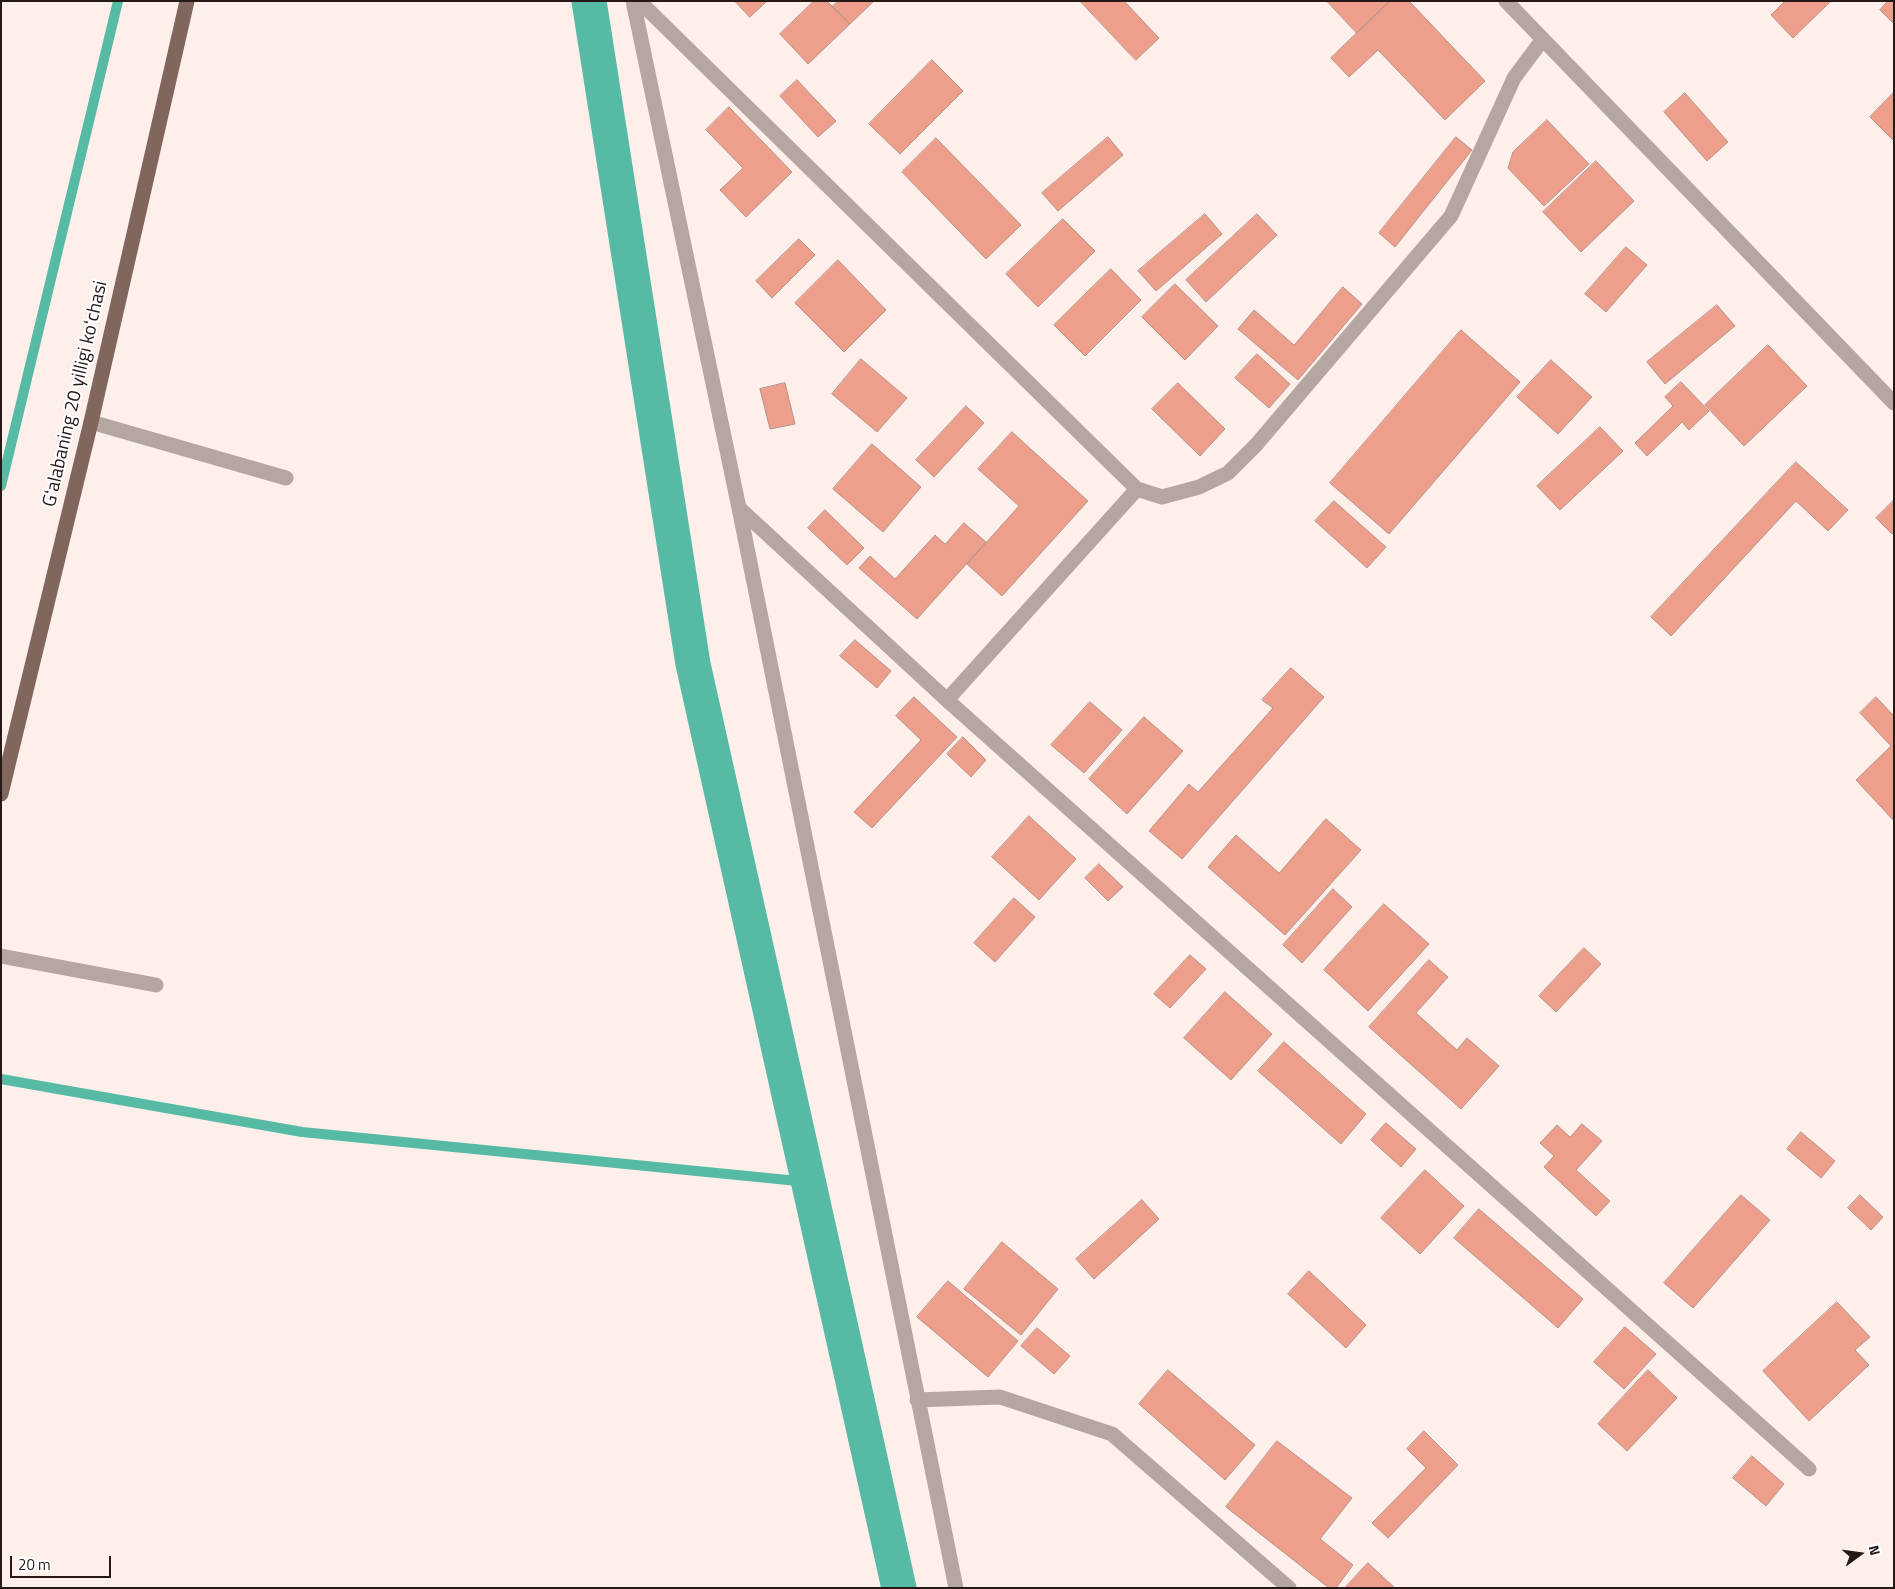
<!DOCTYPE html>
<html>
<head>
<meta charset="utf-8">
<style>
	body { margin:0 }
	#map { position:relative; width:1895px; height:1589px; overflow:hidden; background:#ffefeb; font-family:"Titillium Web",sans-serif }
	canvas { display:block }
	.frame { position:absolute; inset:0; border:2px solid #261815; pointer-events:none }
	.north { position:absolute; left:1835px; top:1529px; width:50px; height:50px; -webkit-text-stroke:4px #fff; paint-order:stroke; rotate:76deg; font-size:14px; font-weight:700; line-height:20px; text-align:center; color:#261815 }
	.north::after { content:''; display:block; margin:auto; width:18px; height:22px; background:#261815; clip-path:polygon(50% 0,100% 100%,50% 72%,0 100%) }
	.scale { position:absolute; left:10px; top:1556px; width:101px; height:22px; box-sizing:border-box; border:2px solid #261815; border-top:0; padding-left:6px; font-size:15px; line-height:18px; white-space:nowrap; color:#261815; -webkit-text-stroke:4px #fff; paint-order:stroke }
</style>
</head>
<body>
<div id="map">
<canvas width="1895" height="1589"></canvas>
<div class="frame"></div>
<div class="north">N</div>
<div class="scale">20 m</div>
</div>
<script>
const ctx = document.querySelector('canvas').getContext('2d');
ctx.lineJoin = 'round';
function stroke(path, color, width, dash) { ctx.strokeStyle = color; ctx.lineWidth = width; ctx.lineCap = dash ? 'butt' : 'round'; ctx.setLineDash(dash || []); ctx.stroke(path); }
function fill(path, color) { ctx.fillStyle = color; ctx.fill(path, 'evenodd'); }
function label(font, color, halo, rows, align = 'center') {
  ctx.font = font + ' "Titillium Web",sans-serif'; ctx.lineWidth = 4; ctx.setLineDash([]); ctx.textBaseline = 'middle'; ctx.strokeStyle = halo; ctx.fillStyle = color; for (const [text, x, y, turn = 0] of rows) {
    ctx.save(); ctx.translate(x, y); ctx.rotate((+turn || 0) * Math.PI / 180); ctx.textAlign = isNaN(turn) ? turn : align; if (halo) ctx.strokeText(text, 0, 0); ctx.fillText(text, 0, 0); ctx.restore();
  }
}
stroke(new Path2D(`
	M1 486 118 1
	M1 1079 302 1132 808 1182`), '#56baa4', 10);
stroke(new Path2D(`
	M589 1 693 664 899 1588`), '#56baa4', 35);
const building = new Path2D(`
	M735 1H767L750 17Z
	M814 1H827L850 24 808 64 780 34Z
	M838 1H874L850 24 832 7Z
	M1080 1H1124L1159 38 1136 60Z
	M1327 1H1390L1357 33Z
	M1390 1H1409L1485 81 1445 120 1378 50 1349 77 1331 58Z
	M1831 1 1793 38 1771 15 1785 1Z
	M1888 1H1894V24L1880 10Z
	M932 60 963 91 900 154 869 124Z
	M797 80 836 121 818 137 780 96Z
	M1894 92V141L1870 117Z
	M1685 93 1728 142 1707 161 1664 112Z
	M729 107 792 172 746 217 720 190 743 168 706 130Z
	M1547 120 1589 164 1544 206 1508 168 1513 152Z
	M1108 137 1123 155 1058 211 1042 193Z
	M1456 137 1472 150 1395 247 1379 233Z
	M936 138 1021 225 986 259 902 172Z
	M1596 161 1634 201 1581 252 1543 212Z
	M1205 214 1222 234 1156 291 1138 271Z
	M1257 214 1277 235 1206 302 1186 280Z
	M1063 219 1095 251 1038 307 1006 274Z
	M799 239 815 255 772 298 756 281Z
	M1626 247 1647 265 1606 312 1585 294Z
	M838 260 886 310 844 352 795 303Z
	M1111 269 1141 300 1085 356 1054 325Z
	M1175 284 1218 326 1185 360 1142 317Z
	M1343 287 1362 304 1298 380 1238 329 1254 310 1294 345Z
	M1717 305 1735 326 1665 384 1647 362Z
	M1461 330 1520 382 1389 534 1330 483Z
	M1768 345 1807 386 1744 446 1705 405Z
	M1257 354 1290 384 1269 408 1235 378Z
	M861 359 907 398 877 432 832 394Z
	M1551 360 1592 397 1558 434 1517 397Z
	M1681 382 1709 411 1689 430 1682 422 1647 456 1635 443 1673 406 1665 397Z
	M785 383 795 424 770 429 760 389Z
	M1178 383 1225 429 1200 456 1152 409Z
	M966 406 984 423 934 477 916 460Z
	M1600 427 1623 451 1560 510 1537 486Z
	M1012 432 1088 501 1002 596 967 564 1019 506 978 469Z
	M872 444 921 487 883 532 833 489Z
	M1796 462 1848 510 1828 531 1796 501 1671 636 1651 617Z
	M1894 500V532L1892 534 1876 518Z
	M1334 501 1386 547 1367 568 1315 521Z
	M825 510 864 548 847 565 808 528Z
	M964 523 986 542 917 619 859 568 870 556 895 579 935 535 945 544Z
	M855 640 891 671 877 688 840 656Z
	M1291 668 1324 697 1182 859 1149 831 1189 784 1198 792 1273 708 1262 700Z
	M914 697 957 737 872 828 854 812 921 740 896 716Z
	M1876 697 1894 716V821L1856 780 1891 746 1860 713Z
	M1090 702 1122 730 1084 773 1051 745Z
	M1144 717 1183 751 1127 814 1089 779Z
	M963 737 986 760 971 777 947 754Z
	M1029 816 1076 859 1039 900 992 857Z
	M1326 819 1361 850 1285 935 1208 867 1236 835 1279 873Z
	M1099 864 1123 887 1108 901 1085 878Z
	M1333 889 1352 907 1302 963 1283 945Z
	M1014 898 1035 917 995 962 974 943Z
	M1384 904 1429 944 1368 1011 1324 970Z
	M1584 948 1601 964 1556 1012 1539 996Z
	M1190 955 1206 969 1170 1008 1154 994Z
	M1429 960 1448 977 1416 1013 1457 1050 1467 1038 1499 1066 1461 1109 1369 1027Z
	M1225 992 1272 1034 1231 1080 1184 1038Z
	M1284 1042 1366 1114 1341 1144 1258 1071Z
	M1386 1123 1416 1149 1401 1167 1371 1140Z
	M1582 1124 1602 1141 1576 1170 1610 1201 1596 1216 1544 1167 1554 1156 1540 1143 1557 1125 1570 1137Z
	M1801 1132 1835 1161 1821 1178 1787 1149Z
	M1425 1170 1464 1206 1420 1254 1381 1218Z
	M1741 1195 1770 1220 1693 1308 1664 1283Z
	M1860 1195 1883 1217 1871 1230 1848 1208Z
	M1142 1200 1159 1219 1094 1279 1076 1259Z
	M1479 1209 1583 1299 1558 1328 1454 1238Z
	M1002 1242 1058 1289 1021 1335 964 1289Z
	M1309 1271 1366 1325 1346 1348 1288 1294Z
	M948 1281 1018 1341 988 1377 917 1317Z
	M1837 1302 1870 1337 1855 1350 1869 1365 1809 1421 1763 1371Z
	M1625 1327 1656 1354 1624 1389 1594 1362Z
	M1037 1328 1070 1356 1054 1374 1021 1346Z
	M1168 1370 1255 1445 1225 1480 1139 1404Z
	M1648 1370 1677 1398 1627 1451 1598 1424Z
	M1424 1431 1458 1465 1388 1538 1372 1523 1426 1468 1407 1449Z
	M1277 1441 1352 1498 1320 1539 1353 1565 1336 1588H1329L1226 1507Z
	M1752 1456 1784 1484 1766 1506 1733 1478Z
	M1368 1563 1395 1588H1345Z`);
fill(building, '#ee9f8b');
stroke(building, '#b6938a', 1);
stroke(new Path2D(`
	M633 1 739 508 956 1588
	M639 1 1137 489
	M1506 1 1894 403
	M91 422 286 478
	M739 508 947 700 1809 1469
	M947 700 1137 489 1162 497 1199 487 1228 473 1256 445 1451 216 1514 78 1543 39
	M1 956 156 985
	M917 1400 1000 1397 1112 1434 1289 1588`), '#b6a6a1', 15);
stroke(new Path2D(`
	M1 794 91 422 187 1`), '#81665e', 15);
label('19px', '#261815', '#fff', [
	["Gʻalabaning 20 yilligi koʻchasi",76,394,-77]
]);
</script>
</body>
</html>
